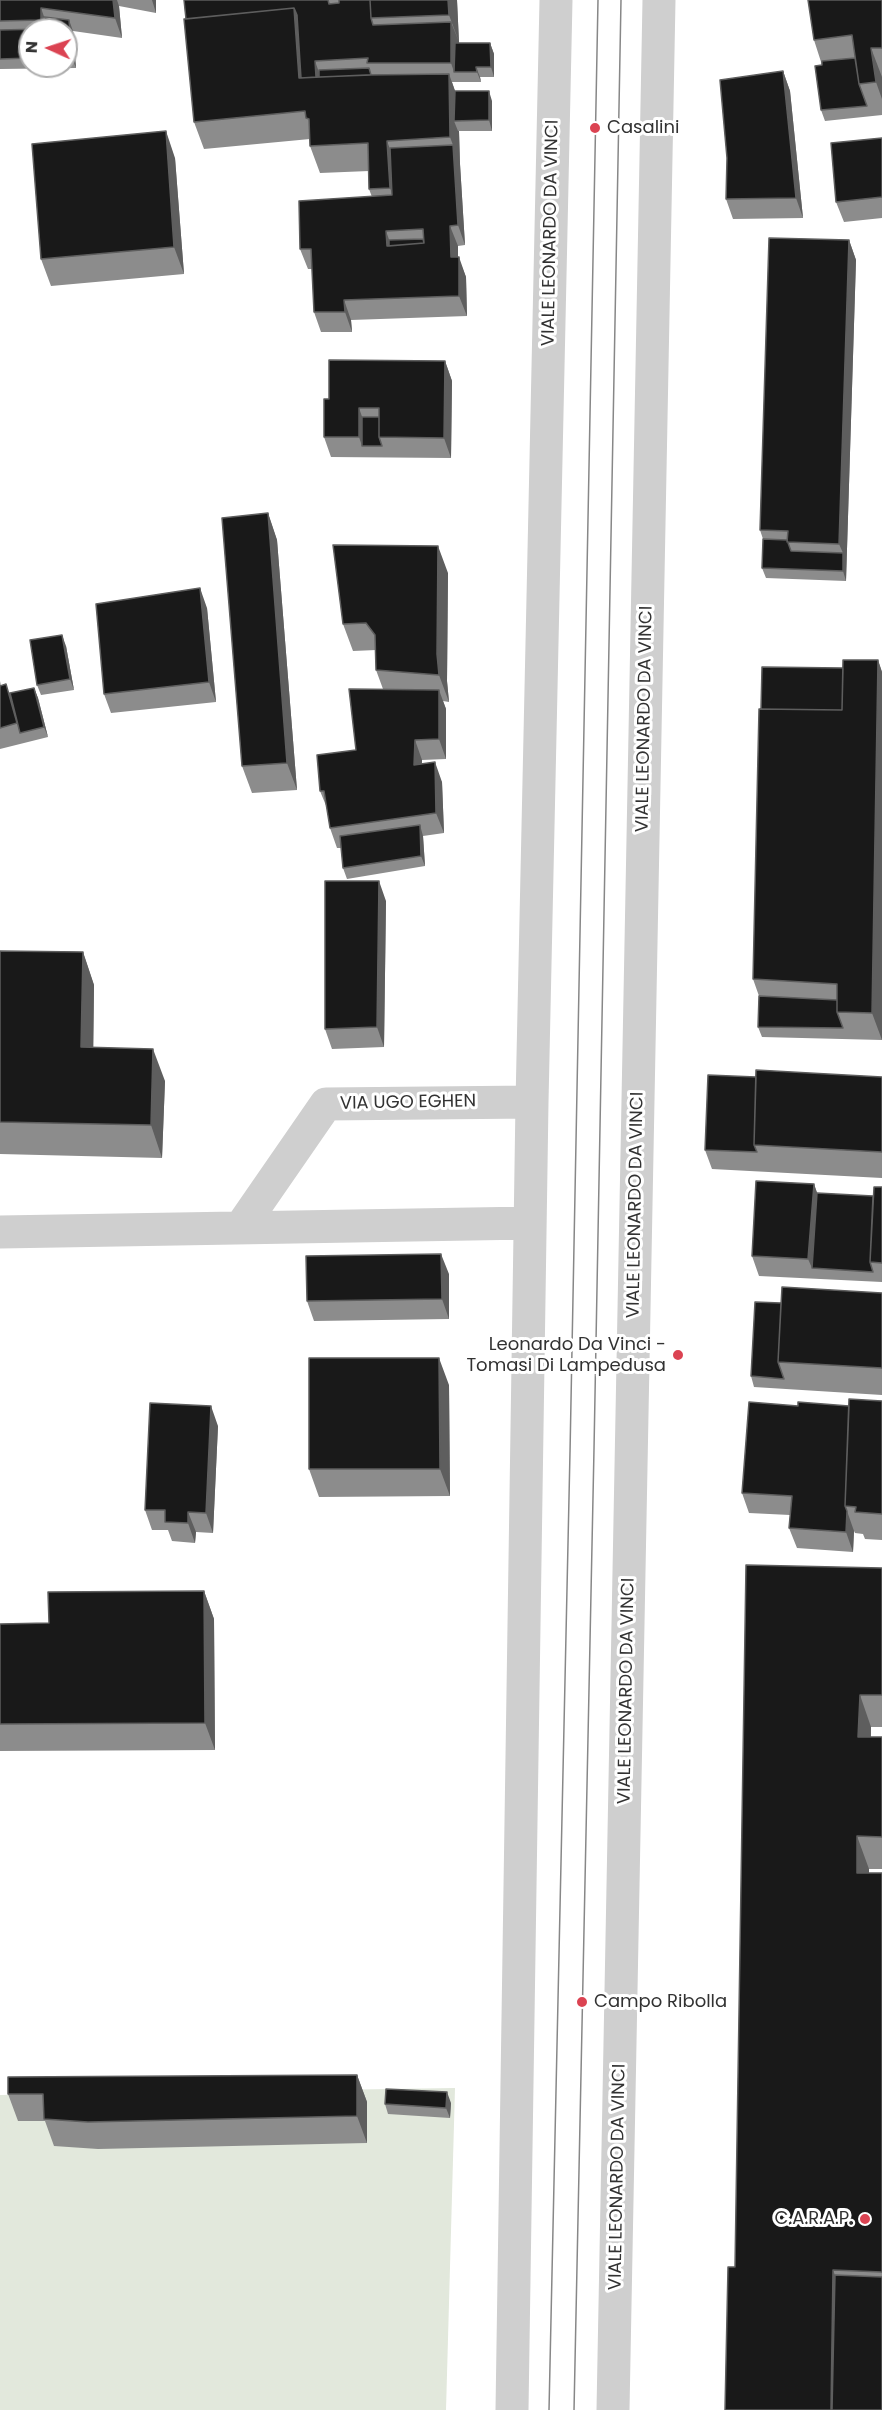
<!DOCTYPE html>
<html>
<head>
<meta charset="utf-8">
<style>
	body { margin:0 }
	#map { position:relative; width:882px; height:2410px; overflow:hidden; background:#fff; font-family:Poppins,sans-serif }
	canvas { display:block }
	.north { position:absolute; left:18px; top:18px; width:60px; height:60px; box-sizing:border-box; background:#fff; border:2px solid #adadad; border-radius:50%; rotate:273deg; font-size:16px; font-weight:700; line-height:24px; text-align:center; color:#323232 }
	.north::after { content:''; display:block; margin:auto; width:21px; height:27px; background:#db4352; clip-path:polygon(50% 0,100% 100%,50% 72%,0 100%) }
</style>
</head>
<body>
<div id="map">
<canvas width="882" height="2410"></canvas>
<div class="north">N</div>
</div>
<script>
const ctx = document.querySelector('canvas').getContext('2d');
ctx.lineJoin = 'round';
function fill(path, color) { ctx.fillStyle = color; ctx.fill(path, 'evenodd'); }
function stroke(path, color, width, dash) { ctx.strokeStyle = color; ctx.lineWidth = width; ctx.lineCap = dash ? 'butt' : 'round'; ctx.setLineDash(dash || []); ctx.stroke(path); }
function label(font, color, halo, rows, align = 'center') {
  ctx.font = font + ' Poppins,sans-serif'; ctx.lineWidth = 6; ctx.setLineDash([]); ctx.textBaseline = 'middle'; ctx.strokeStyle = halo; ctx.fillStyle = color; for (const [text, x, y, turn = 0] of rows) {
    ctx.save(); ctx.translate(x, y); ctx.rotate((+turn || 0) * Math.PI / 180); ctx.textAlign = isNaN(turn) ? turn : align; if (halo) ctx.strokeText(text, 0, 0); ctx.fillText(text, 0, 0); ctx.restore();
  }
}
fill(new Path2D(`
	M455 2088 446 2410H0V2095Z`), '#e2e8dc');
stroke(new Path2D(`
	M241 1227 326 1104 532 1102
	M0 1232 530 1223
	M512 2410 532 1102 556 0
	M613 2410 659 0`), '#cfcfcf', 33);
stroke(new Path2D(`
	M549 2410 570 1452 598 0
	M574 2410 594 1449 621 0`), '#878787', 1.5);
fill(new Path2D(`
	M0 0H156V13L119 6 122 38 73 31 76 68 0 69ZM30 30H66V66H30Z
	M184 0H457L459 43H490L494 54V77H480L481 82H452L455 91 492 101V131H459L460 164 465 245 458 246V257L466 277 467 316 351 320 352 332H321L314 312 312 269H308L300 249 372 197 369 189V171L320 173 310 146V139L204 149 194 122Z
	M882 0V115L825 121 821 110 822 65 814 40Z
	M783 71 790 91 803 218 733 219 726 199Z
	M882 138V218L844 222 836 202Z
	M175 158 184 274 51 286 41 259Z
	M849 240 856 260 846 581 766 578 762 568 763 539 760 530Z
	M445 361 452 381 451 458 331 457 324 437 329 399Z
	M268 513 277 540 297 790 252 793 242 766Z
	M448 573 447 681 449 702 443 701 446 709V759L422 760V764L442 782 444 833 423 836 425 866 347 879 343 868 341 848H337L330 828 327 808 320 791 356 750 383 689 376 670V650L353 651 343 624Z
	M207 608 216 702 111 713 104 694Z
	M66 646 74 690 41 695 37 685Z
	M878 660 882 672V1040L762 1037 758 1027 759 996 753 979 761 709 843 668Z
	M0 681 1 686 10 693 34 688 38 698 48 737 0 749Z
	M386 901 384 1047 332 1049 325 1029Z
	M0 951 83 952 94 985 93 1047 165 1081 162 1158 0 1154Z
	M756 1077H882V1178L712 1169 705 1150Z
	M814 1184 817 1193 873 1196 882 1187V1282L759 1276 752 1256Z
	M449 1274V1319L314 1321 307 1301Z
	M882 1293V1395L754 1387 751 1376 781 1303Z
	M449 1385 450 1496 319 1497 309 1469Z
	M882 1401V1540L865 1539 863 1534 855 1533 854 1531 853 1552 797 1548 789 1528 790 1515 749 1513 742 1493 798 1406H849Z
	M218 1426 213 1533 196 1532 195 1543 172 1541 168 1530H152L145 1510Z
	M882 1568V1727H871V1737H882V1869H869V1873H882V2410L735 2267Z
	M204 1591 214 1619 215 1750 0 1751V1624L49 1623Z
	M357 2075 367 2102V2143L98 2149 54 2146 45 2121H18L8 2094Z
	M451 2103 450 2118 388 2114 385 2104Z`), '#8c8c8c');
fill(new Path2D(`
	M113 0H117L119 6 122 38 115 18Z
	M152 0H156V13Z
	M448 0H457L459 42 449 15Z
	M41 8 48 28 45 30 41 20Z
	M294 8 304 35 302 85 299 78Z
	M69 20 73 31 76 68 72 58Z
	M451 22 459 42 458 72H454L451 63Z
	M490 43 494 54V77L491 67Z
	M871 48 882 77V99L876 82Z
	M315 61 322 81 316 84Z
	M476 67 480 77 481 82 477 72Z
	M783 71 790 91 803 218 796 198Z
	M449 74 459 102 454 121 458 131H459L460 164 450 137Z
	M489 91 492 101V131L489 120Z
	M166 131 175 158 184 274 174 247Z
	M387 141 397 168 400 215 390 188Z
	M453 145 460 164 465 245 458 225Z
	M450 226 458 246V277L451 257Z
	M386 231 393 251 387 246Z
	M849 240 856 260 846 581 843 571V553L839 544Z
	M459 257 466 277 467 316 459 296Z
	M344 300 351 320 352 332 345 312Z
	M445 361 452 381 451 458 444 438Z
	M359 408 366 428 362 446 359 437Z
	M268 513 277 540 297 790 287 763Z
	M438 546 448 573 447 681 449 702 439 675 437 654Z
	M200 588 207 608 216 702 209 682Z
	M62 635 66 646 74 690 70 679Z
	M878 660 882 672V1040L872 1013Z
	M34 688 38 698 48 737 44 727Z
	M439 690 446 709V759L439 739Z
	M415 740 422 760 421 785 414 765Z
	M435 762 442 782 444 833 436 813Z
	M420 825 423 836 425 866 421 856Z
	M379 881 386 901 384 1047 377 1027Z
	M83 952 94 985 93 1079 81 1047Z
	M153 1049 165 1081 162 1158 151 1125Z
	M814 1184 821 1204 812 1268 808 1259Z
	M441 1254 449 1274V1319L442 1299Z
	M439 1358 449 1385 450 1496 440 1469Z
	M211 1406 218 1426 213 1533 206 1513Z
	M847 1511 854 1531 853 1552 846 1532Z
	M188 1512 196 1532 195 1543 188 1523Z
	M204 1591 214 1619 215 1750 205 1723Z
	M860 1695 871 1727 870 1769 858 1737Z
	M857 1836 869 1869V1905L857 1873Z
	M357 2075 367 2102V2143L357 2116Z
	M447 2092 451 2103 450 2118 446 2108Z
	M833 2270 845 2302 843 2410H831Z`), '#5e5e5e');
const building = new Path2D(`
	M0 0H113L115 18 41 8V20L0 21Z
	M184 0H328L329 4 339 3V0H370L371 18 373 25 451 22V63H367L368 58 315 61 316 77 301 78 297 15 294 8 186 19Z
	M370 0H448L449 15 371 18Z
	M808 0H882V48H871L876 82 859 84 852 35 814 40Z
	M294 8 299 78 366 75 449 74 450 137 387 141 390 188 369 189 368 143 310 146 309 119 306 118 305 111 194 122 184 19Z
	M44 17 69 20 72 58H66V30H30V58L0 59V30L44 29Z
	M455 43H490L491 67H476L477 72H454Z
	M855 58 859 84 867 106 821 110 815 66 822 65V61Z
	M369 68 371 75 319 77V70Z
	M783 71 796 198 726 199 727 158 720 80Z
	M455 91H489V120L454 121Z
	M166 131 174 247 41 259 32 144Z
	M882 138V197L836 202 831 143Z
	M453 145 458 225 450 226 451 257H459V296L344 300 345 312H314L311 249H300L299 201 392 195 390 148ZM423 229 424 243 387 246 386 231Z
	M769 238 849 240 839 544 787 542 788 531 760 530Z
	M423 239 424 243 389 246V240Z
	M329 360 445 361 444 438 379 437V408H359V437H324V399H329Z
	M362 417H379V437L382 446H362Z
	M268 513 287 763 242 766 222 518Z
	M763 539 787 540 791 551 843 553V571L762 568Z
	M333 545 438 546 437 654 439 675 376 670 375 635 366 623 343 624Z
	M200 588 209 682 104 694 96 604Z
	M62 635 70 679 37 685 30 640Z
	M843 660H878L872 1013 837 1012V984L753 979 759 709 842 710Z
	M762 667 843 668 842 710 761 709Z
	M6 684 17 723 0 728V686Z
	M34 688 44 727 20 733 10 693Z
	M349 689 439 690V739L415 740 414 765 435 762 436 813 330 828 324 791H320L317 755 356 750Z
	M420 825 421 856 343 868 340 836Z
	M325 881H379L377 1027 325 1029Z
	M0 951 83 952 81 1047 153 1049 151 1125 0 1122Z
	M759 996 837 1000V1012L843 1028 758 1027Z
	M756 1070 882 1077V1152L754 1145Z
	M708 1075 756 1077 754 1145 757 1152 705 1150Z
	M756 1181 814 1184 808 1259 752 1256Z
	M874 1187H882V1263L870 1262Z
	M817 1193 873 1196 870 1262 873 1272 812 1268Z
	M441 1254 442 1299 307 1301 306 1256Z
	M782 1287 882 1293V1368L778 1362Z
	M755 1302 781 1303 778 1362 784 1379 751 1376Z
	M309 1358H439L440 1469H309Z
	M849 1399 882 1401V1514L855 1512 856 1507 845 1506Z
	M749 1402 798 1406V1402L849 1406 845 1506 847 1511 846 1532 789 1528 792 1496 742 1493Z
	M150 1403 211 1406 206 1513 188 1512V1523L165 1522V1510H145Z
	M746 1565 882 1568V1695H860L858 1737H882V1837L857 1836V1873H882V2272L833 2270 831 2410H725L728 2267H735Z
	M204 1591 205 1723 0 1724V1624L49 1623 48 1592Z
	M357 2075V2116L88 2122 44 2119 43 2094H8V2077Z
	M386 2089 447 2092 446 2108 385 2104Z
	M835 2275 882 2277V2410H832Z`);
fill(building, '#191919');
stroke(building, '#5e5e5e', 1.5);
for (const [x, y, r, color] of [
	[595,128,6,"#db4352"],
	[678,1355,6,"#db4352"],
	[582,2002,6,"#db4352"],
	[865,2219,6,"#db4352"]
]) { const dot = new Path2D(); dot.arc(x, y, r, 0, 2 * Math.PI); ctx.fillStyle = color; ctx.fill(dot); stroke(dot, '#fff', 2); }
label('18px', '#323232', '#fff', [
	["Casalini",607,128],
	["Leonardo Da Vinci -",666,1345,"right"],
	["Tomasi Di Lampedusa",666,1366,"right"],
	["Campo Ribolla",594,2002],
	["C.A.R.A.P.",853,2219,"right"]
], 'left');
label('18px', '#323232', '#fff', [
	["VIALE LEONARDO DA VINCI",551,233,-89],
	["VIALE LEONARDO DA VINCI",645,719,-89],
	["VIA UGO EGHEN",408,1103,-1],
	["VIALE LEONARDO DA VINCI",636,1205,-89],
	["VIALE LEONARDO DA VINCI",627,1691,-89],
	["VIALE LEONARDO DA VINCI",618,2177,-89]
]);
</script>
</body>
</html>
